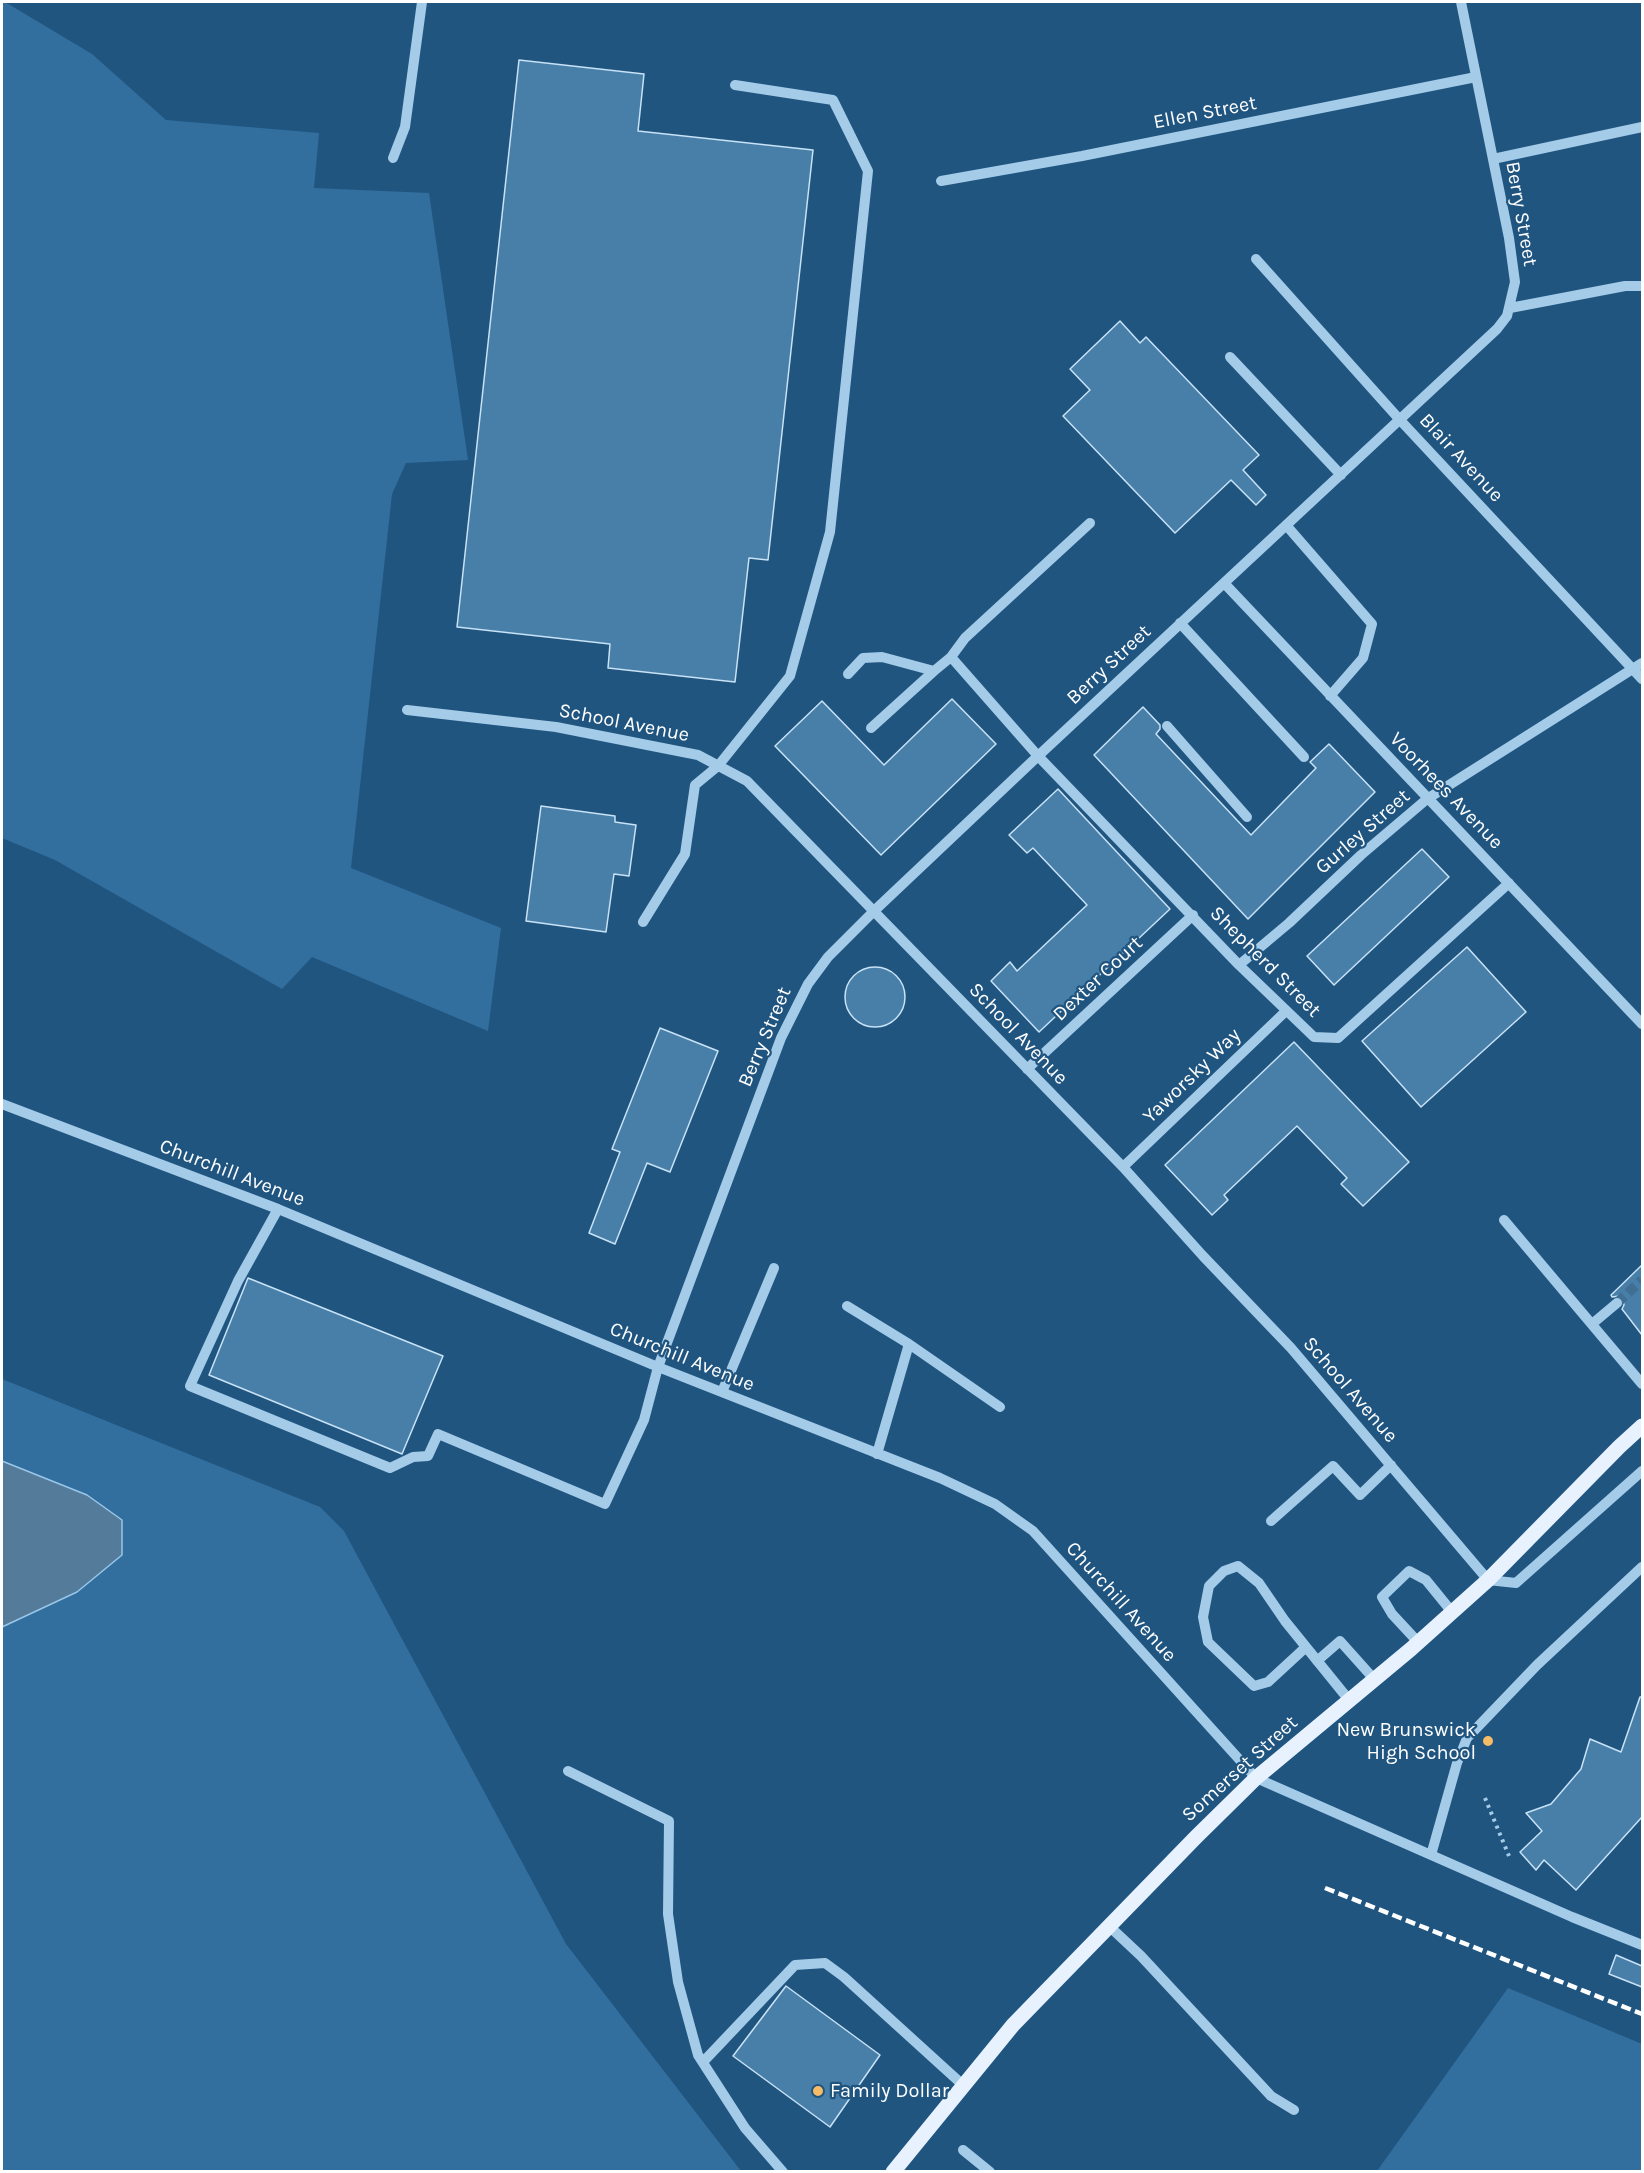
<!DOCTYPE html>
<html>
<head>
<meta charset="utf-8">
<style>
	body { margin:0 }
	#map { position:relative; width:1644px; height:2173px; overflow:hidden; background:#205580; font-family:Karla,sans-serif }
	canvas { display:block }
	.frame { position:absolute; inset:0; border:3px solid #fff; pointer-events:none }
</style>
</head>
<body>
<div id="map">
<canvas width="1644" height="2173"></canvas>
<div class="frame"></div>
</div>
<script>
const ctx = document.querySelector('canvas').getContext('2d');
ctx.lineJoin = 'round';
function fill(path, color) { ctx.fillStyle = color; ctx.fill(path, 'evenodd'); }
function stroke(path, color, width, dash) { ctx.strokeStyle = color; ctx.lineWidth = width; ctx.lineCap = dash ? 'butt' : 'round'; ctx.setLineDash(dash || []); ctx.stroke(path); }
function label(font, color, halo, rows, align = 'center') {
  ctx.font = font + ' Karla,sans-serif'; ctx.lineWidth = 4.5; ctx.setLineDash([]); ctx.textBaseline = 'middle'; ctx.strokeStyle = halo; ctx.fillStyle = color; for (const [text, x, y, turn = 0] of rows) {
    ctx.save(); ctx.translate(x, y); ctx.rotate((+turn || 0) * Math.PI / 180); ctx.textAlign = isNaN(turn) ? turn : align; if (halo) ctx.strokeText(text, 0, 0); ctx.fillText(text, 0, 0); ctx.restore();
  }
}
fill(new Path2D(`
	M2 2H5L92 54 166 120 319 133 314 188 429 193 468 460 406 463 392 494 351 868 501 928 488 1031 312 957 282 989 55 860 2 838Z
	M2 1379 320 1507 344 1531 566 1944 741 2171H2Z
	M1508 1988 1642 2044V2171H1377Z`), '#336f9e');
const water = new Path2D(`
	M2 1461 87 1495 122 1520V1555L77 1592 2 1627Z`);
fill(water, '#557b9a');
stroke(water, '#98c7e9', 1.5);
const building = new Path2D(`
	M519 60 644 74 638 131 813 150 768 560 749 558 735 682 608 668 610 644 457 627Z
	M1120 321 1140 343 1146 337 1259 455 1243 470 1266 495 1256 505 1231 480 1175 533 1063 416 1090 390 1070 369Z
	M952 699 996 744 881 855 775 746 822 701 884 765Z
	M1143 707 1160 725V729L1156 734 1251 835 1316 768 1310 762 1329 744 1375 792 1248 919 1094 755Z
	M1058 789 1170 909 1039 1032 991 981 1010 962 1017 971 1087 905 1033 848 1027 853 1009 835Z
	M541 806 615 816V822L636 825 629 876 614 874 606 932 526 921Z
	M1422 849 1449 877 1334 985 1307 956Z
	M1467 947 1526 1012 1421 1107 1362 1041Z
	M845 997a30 30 0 1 1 60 0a30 30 0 1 1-60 0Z
	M660 1028 718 1051 670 1172 647 1163 615 1244 589 1233 620 1152 612 1149Z
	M1294 1042 1409 1162 1363 1206 1341 1184 1347 1178 1297 1126 1224 1195 1228 1200 1212 1215 1165 1165Z
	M1642 1265V1335L1622 1309 1624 1305 1623 1299 1619 1296 1612 1297 1611 1295Z
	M248 1278 443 1356 402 1454 209 1375Z
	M1640 1697H1642V1817L1576 1890 1544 1860 1536 1870 1520 1852 1542 1831 1526 1813 1551 1804 1581 1769 1590 1739 1621 1752Z
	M1616 1955 1642 1966V1987L1609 1974Z
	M786 1986 880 2055 830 2127 733 2056Z`);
fill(building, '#487fa9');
stroke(building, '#c8e2f6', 1.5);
stroke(new Path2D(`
	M1617 1303 1642 1280`), '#416e93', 10, [10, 5]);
stroke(new Path2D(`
	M1485 1798 1509 1856`), '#a4cbe8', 4, [3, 4.5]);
stroke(new Path2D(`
	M393 158 405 127 422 2
	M1493 159 1642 127
	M941 181 1082 156 1476 77
	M1256 259 1400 420 1642 679
	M1510 308 1625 286H1642
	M1230 357 1341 475
	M1090 523 965 638 951 657 1038 756 1239 965 1314 1037 1338 1038 1509 883
	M1286 525 1372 624 1363 658 1330 696
	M1224 583 1642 1024
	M1180 623 1304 757
	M848 674 863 658 882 657 934 671 951 657
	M407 710 556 727 698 755 747 781 1123 1167 1203 1256 1291 1348 1488 1580 1516 1583 1642 1471
	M1167 726 1247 817
	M871 728 934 671
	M643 922 685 854 695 785 718 766 790 676 830 532 868 171 833 100 735 85
	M1239 965 1289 923 1361 855 1427 799 1642 663
	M1027 1069 1193 915
	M2 1104 278 1209 658 1367 940 1478 995 1504 1033 1531 1256 1778 1572 1917 1642 1945
	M1123 1167 1286 1011
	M278 1209 238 1281 190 1386 390 1468 413 1457 428 1456 438 1434 605 1504 644 1420 658 1367 781 1038 808 984 828 957 874 911 1038 756 1497 329 1507 316 1515 282 1509 238 1461 2
	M1504 1220 1642 1384
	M847 1306 909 1344 1000 1407
	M1592 1324 1617 1303
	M722 1392 774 1268
	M877 1454 909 1344
	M1271 1521 1333 1466 1360 1495 1391 1465
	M1418 1642 1392 1614 1382 1597 1409 1571 1426 1580 1452 1612
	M1306 1647 1268 1682 1254 1686 1208 1642 1203 1617 1209 1586 1224 1571 1238 1566 1259 1583 1285 1621 1349 1700
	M1317 1661 1340 1641 1374 1679
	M568 1771 669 1821 668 1914 678 1982 698 2055 745 2128 783 2172
	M1431 1855 1457 1763 1467 1738 1537 1665 1642 1567
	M1109 1926 1141 1956 1271 2096 1294 2110
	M703 2062 795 1965 825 1963 844 1977 964 2086
	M963 2150 990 2172`), '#a4cbe8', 10);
stroke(new Path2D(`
	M893 2172 1013 2025 1196 1837 1256 1778 1411 1649 1488 1580 1619 1447 1642 1426`), '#e7f2fe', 15);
stroke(new Path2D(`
	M1325 1888 1642 2014`), '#fff', 4.5, [10, 4.5]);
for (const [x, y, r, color] of [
	[1488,1741,6,"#f6bb65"],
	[818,2091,6,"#f6bb65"]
]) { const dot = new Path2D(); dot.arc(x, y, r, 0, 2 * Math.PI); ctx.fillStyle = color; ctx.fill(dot); stroke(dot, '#205580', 2); }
label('20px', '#fff', '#205580', [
	["Ellen Street",1205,113,-11],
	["Berry Street",1521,214,80],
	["Blair Avenue",1461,458,47],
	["Berry Street",1109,665,-43],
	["School Avenue",624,723,11],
	["Voorhees Avenue",1446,791,46],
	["Gurley Street",1363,832,-41],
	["Shepherd Street",1265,962,45],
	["Dexter Court",1098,979,-43],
	["School Avenue",1018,1034,46],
	["Berry Street",765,1037,-67],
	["Yaworsky Way",1192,1076,-44],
	["Churchill Avenue",232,1173,21],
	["Churchill Avenue",682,1357,22],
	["School Avenue",1350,1390,49],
	["Churchill Avenue",1121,1602,48],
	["Somerset Street",1240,1769,-42]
]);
label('20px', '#fff', '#205580', [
	["New Brunswick",1476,1730],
	["High School",1476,1753],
	["Family Dollar",830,2091,"left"]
], 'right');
</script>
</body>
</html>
